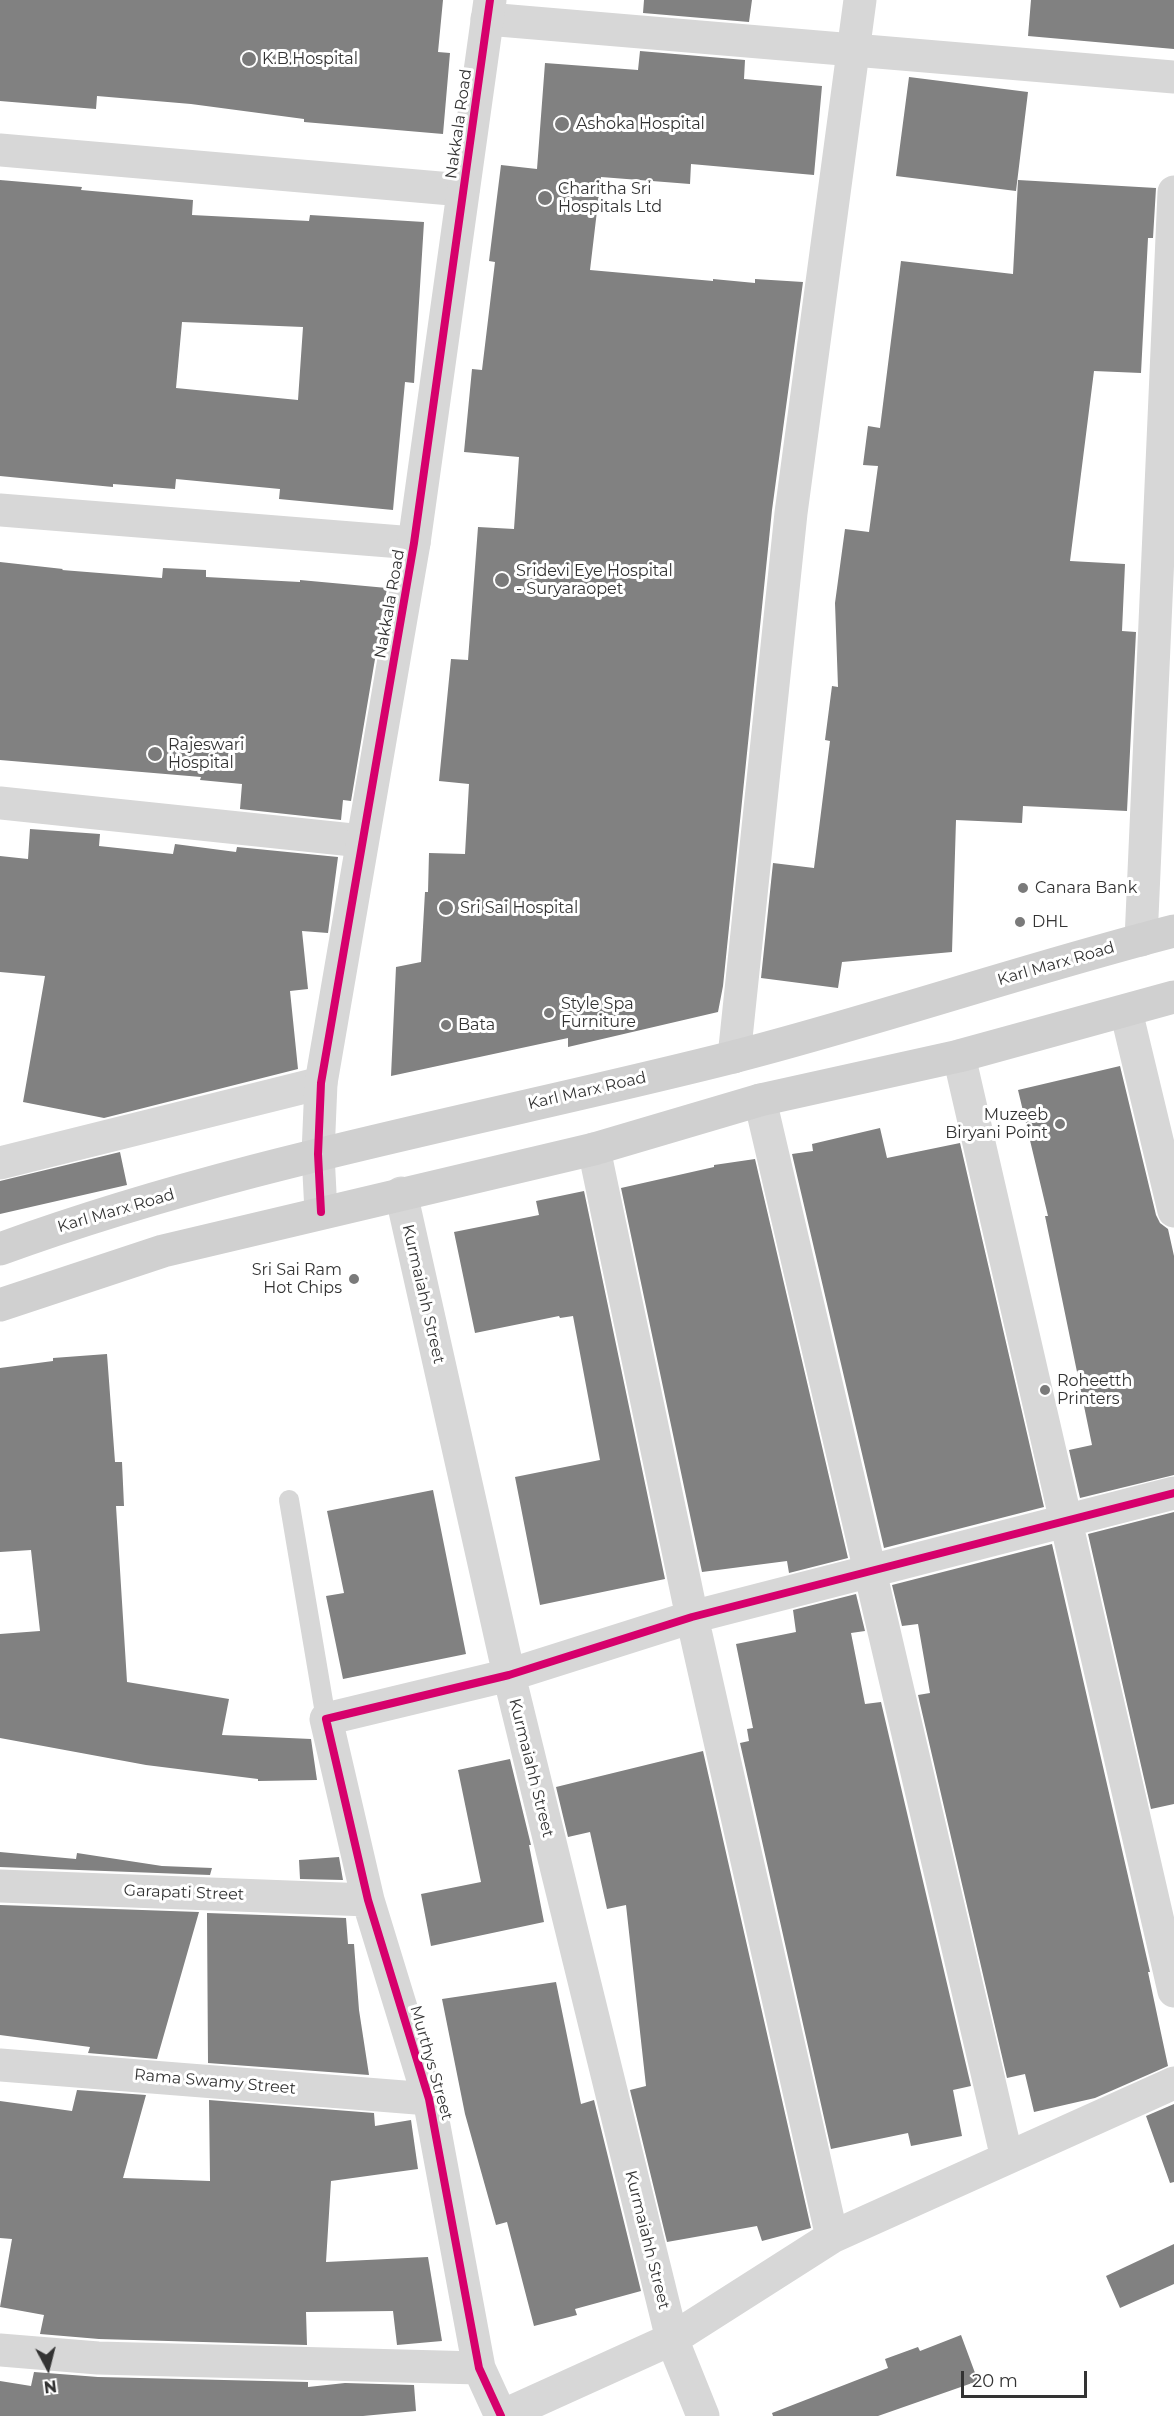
<!DOCTYPE html>
<html>
<head>
<meta charset="utf-8">
<style>
	body { margin:0 }
	#map { position:relative; width:1174px; height:2416px; overflow:hidden; background:#fff; font-family:Montserrat,sans-serif }
	canvas { display:block }
	.north { position:absolute; left:18px; top:2338px; width:60px; height:60px; -webkit-text-stroke:4px #fff; paint-order:stroke; rotate:173deg; font-size:16px; font-weight:700; line-height:24px; text-align:center; color:#333 }
	.north::after { content:''; display:block; margin:auto; width:21px; height:27px; background:#333; clip-path:polygon(50% 0,100% 100%,50% 72%,0 100%) }
	.scale { position:absolute; left:961px; top:2371px; width:126px; height:27px; box-sizing:border-box; border:3px solid #333; border-top:0; padding-left:8px; font-size:18px; line-height:21px; white-space:nowrap; color:#333; -webkit-text-stroke:4px #fff; paint-order:stroke }
</style>
</head>
<body>
<div id="map">
<canvas width="1174" height="2416"></canvas>
<div class="north">N</div>
<div class="scale">20 m</div>
</div>
<script>
const ctx = document.querySelector('canvas').getContext('2d');
ctx.lineJoin = 'round';
function fill(path, color) { ctx.fillStyle = color; ctx.fill(path, 'evenodd'); }
function stroke(path, color, width, dash) { ctx.strokeStyle = color; ctx.lineWidth = width; ctx.lineCap = dash ? 'butt' : 'round'; ctx.setLineDash(dash || []); ctx.stroke(path); }
function label(font, color, halo, rows, align = 'center') {
  ctx.font = font + ' Montserrat,sans-serif'; ctx.lineWidth = 6; ctx.setLineDash([]); ctx.textBaseline = 'middle'; ctx.strokeStyle = halo; ctx.fillStyle = color; for (const [text, x, y, turn = 0] of rows) {
    ctx.save(); ctx.translate(x, y); ctx.rotate((+turn || 0) * Math.PI / 180); ctx.textAlign = isNaN(turn) ? turn : align; if (halo) ctx.strokeText(text, 0, 0); ctx.fillText(text, 0, 0); ctx.restore();
  }
}
fill(new Path2D(`
	M0 0H443L438 52 450 53 443 134 304 122V119L191 104 97 96 96 109 0 101Z
	M644 0H752L749 22 643 13Z
	M1031 0H1174V49L1028 36Z
	M640 51 745 60 744 79 822 86 814 175 691 164 690 184 601 177 590 270 713 281V279L755 283V279L803 282 772 510 723 986 718 1012 568 1047V1038L391 1076 396 967 421 962 425 892H428L429 853 465 854 469 784 439 781 451 659 468 660 478 527 514 529 519 457 464 452 472 369 482 370 495 262 489 261 501 165 537 169 545 63 638 70Z
	M909 77 1028 92 1016 191 896 176Z
	M0 180 82 187 81 190 193 200 192 215 309 221 310 215 424 222 414 383 405 382 393 510 279 499 280 489 176 479 175 489 113 484V487L0 476ZM182 322 303 327 298 400 176 388Z
	M1018 180 1156 188 1153 238H1148L1141 373 1094 371 1070 561 1125 564 1122 631 1136 632 1127 811 1023 806 1022 823 956 820 952 952 842 962 838 988 761 978 773 863 814 868 830 741 825 740 832 686 838 687 835 603 845 529 869 532 878 466 863 465 868 426 880 428 901 261 1013 274Z
	M0 562 63 569 62 570 162 578 163 568 206 570V577L300 582V580L387 588 351 801 343 800 341 820 240 809 242 784 200 780 201 777 0 760Z
	M30 829 100 834 99 846 173 854 175 844 236 852 237 847 338 857 328 933 302 931 308 989 290 991 298 1069 104 1118 23 1102 45 976 0 972V856L28 859Z
	M1120 1066 1156 1215 1160 1223 1168 1229 1174 1256V1475L1080 1498 1069 1450 1092 1445 1045 1216H1048L1018 1090Z
	M880 1128 887 1158 960 1143 1044 1507 884 1548 792 1154 813 1151 812 1144Z
	M120 1152 127 1185 0 1214V1181Z
	M755 1159 848 1558 789 1573 787 1561 702 1572 621 1188 714 1167V1165Z
	M584 1191 665 1579 540 1605 515 1477 600 1460 573 1316 560 1318 559 1316 475 1333 454 1232 539 1215 536 1201Z
	M107 1354 115 1462H122L124 1506H116L127 1682 229 1699 222 1735 311 1739 317 1780 258 1781V1779L146 1765 0 1738V1634L40 1631 31 1550 0 1552V1368L53 1361V1358Z
	M433 1490 466 1654 343 1679 326 1596 344 1593 327 1511Z
	M1174 1512V1804L1151 1809 1088 1534Z
	M1052 1544 1150 1972H1148L1168 2066 1095 2098 1034 2112 1025 2074 1007 2078 918 1695 930 1693 918 1624 902 1626 892 1585Z
	M856 1594 865 1631 851 1633 865 1704 881 1702 971 2086 953 2090 962 2136 911 2146 908 2133 831 2149 740 1743 749 1741 747 1729 753 1728 736 1644 796 1632 793 1610Z
	M703 1751 811 2228 762 2241 757 2226 667 2242 630 2090 646 2086 626 1905 607 1909 590 1832 568 1837 556 1787Z
	M510 1759 531 1845H529L544 1922 431 1946 421 1894 481 1882 458 1770Z
	M0 1852 76 1859 77 1853 162 1866 212 1868 210 1875 0 1867Z
	M339 1857 343 1880 300 1879 299 1860Z
	M0 1905 199 1912 157 2059 88 2053 90 2047 0 2035Z
	M207 1913 346 1918 348 1944H354L359 2010 369 2075 208 2063Z
	M556 1982 581 2104 594 2100 641 2291 575 2309 577 2315 534 2326 507 2222 496 2225 465 2114 442 1999Z
	M77 2090 146 2095 123 2178 210 2181 209 2100 374 2113 375 2126 411 2120 418 2169 331 2181 326 2262 428 2257 442 2341 397 2345 393 2311 306 2312 307 2345 99 2339 40 2334 44 2315 0 2307 12 2239 0 2238V2101L72 2111Z
	M1174 2104V2182L1170 2183 1146 2116Z
	M1174 2244V2284L1120 2308 1106 2276Z
	M961 2335 978 2381 878 2416H773L772 2413 888 2368 885 2359 918 2347 920 2351Z
	M34 2372 98 2377 308 2382V2387L345 2383 414 2385 416 2411 363 2416H0V2381L31 2386Z`), '#818181');
stroke(new Path2D(`
	M289 1500 326 1719`), '#d7d7d7', 20);
stroke(new Path2D(`
	M487 19 1174 77
	M0 150 463 190
	M0 510 414 543
	M0 803 362 841
	M1141 940 1174 192
	M1126 1011 1174 1211
	M959 1056 1174 1991
	M734 1057 791 513 860 0
	M760 1100 1007 2158
	M594 1149 692 1617 832 2237
	M0 1163 321 1083
	M401 1193 509 1675 672 2339 703 2416
	M0 1886 368 1900
	M0 2065 429 2099
	M0 2350 98 2358 479 2368
	M501 2416 479 2368 429 2099 368 1900 326 1719 509 1675 692 1617 1174 1493
	M502 2416 672 2339 832 2237 1174 2083`), '#d7d7d7', 33);
stroke(new Path2D(`
	M321 1212 318 1154 321 1083 414 543 490 0`), '#d7d7d7', 33);
stroke(new Path2D(`
	M0 1249C238 1162 488 1119 733 1057 881 1019 1026 969 1174 931
	M0 1305 163 1251 594 1149 760 1100 959 1056 1174 997`), '#d0d0d0', 33);
stroke(new Path2D(`
	M321 1212 318 1154 321 1083 414 543 490 0
	M501 2416 479 2368 429 2099 368 1900 326 1719 509 1675 692 1617 1174 1493`), '#d6006c', 8);
for (const [x, y, r, color] of [
	[249,59,8,"#7a7a7a"],
	[562,124,8,"#7a7a7a"],
	[545,198,8,"#7a7a7a"],
	[502,580,8,"#7a7a7a"],
	[155,754,8,"#7a7a7a"],
	[1023,888,6,"#7a7a7a"],
	[446,908,8,"#7a7a7a"],
	[1020,922,6,"#7a7a7a"],
	[549,1013,6,"#7a7a7a"],
	[446,1025,6,"#7a7a7a"],
	[1060,1124,6,"#7a7a7a"],
	[354,1279,6,"#7a7a7a"],
	[1045,1390,6,"#7a7a7a"]
]) { const dot = new Path2D(); dot.arc(x, y, r, 0, 2 * Math.PI); ctx.fillStyle = color; ctx.fill(dot); stroke(dot, '#fff', 2); }
label('16px', '#333', '#fff', [
	["K.B.Hospital",262,59],
	["Ashoka Hospital",576,124],
	["Charitha Sri",558,189],
	["Hospitals Ltd",558,207],
	["Sridevi Eye Hospital",516,571],
	["- Suryaraopet",516,589],
	["Rajeswari",168,745],
	["Hospital",168,763],
	["Canara Bank",1035,888],
	["Sri Sai Hospital",460,908],
	["DHL",1032,922],
	["Style Spa",561,1004],
	["Furniture",561,1022],
	["Bata",458,1025],
	["Muzeeb",1048,1115,"right"],
	["Biryani Point",1048,1133,"right"],
	["Sri Sai Ram",342,1270,"right"],
	["Hot Chips",342,1288,"right"],
	["Roheetth",1057,1381],
	["Printers",1057,1399]
], 'left');
label('16px', '#333', '#fff', [
	["Nakkala Road",459,124,-82],
	["Nakkala Road",390,604,-80],
	["Karl Marx Road",1056,964,-16],
	["Karl Marx Road",587,1091,-13],
	["Karl Marx Road",116,1211,-16],
	["Kurmaiahh Street",423,1294,77],
	["Kurmaiahh Street",531,1768,76],
	["Garapati Street",184,1893,2],
	["Murthys Street",431,2063,74],
	["Rama Swamy Street",215,2082,5],
	["Kurmaiahh Street",647,2240,76]
]);
</script>
</body>
</html>
